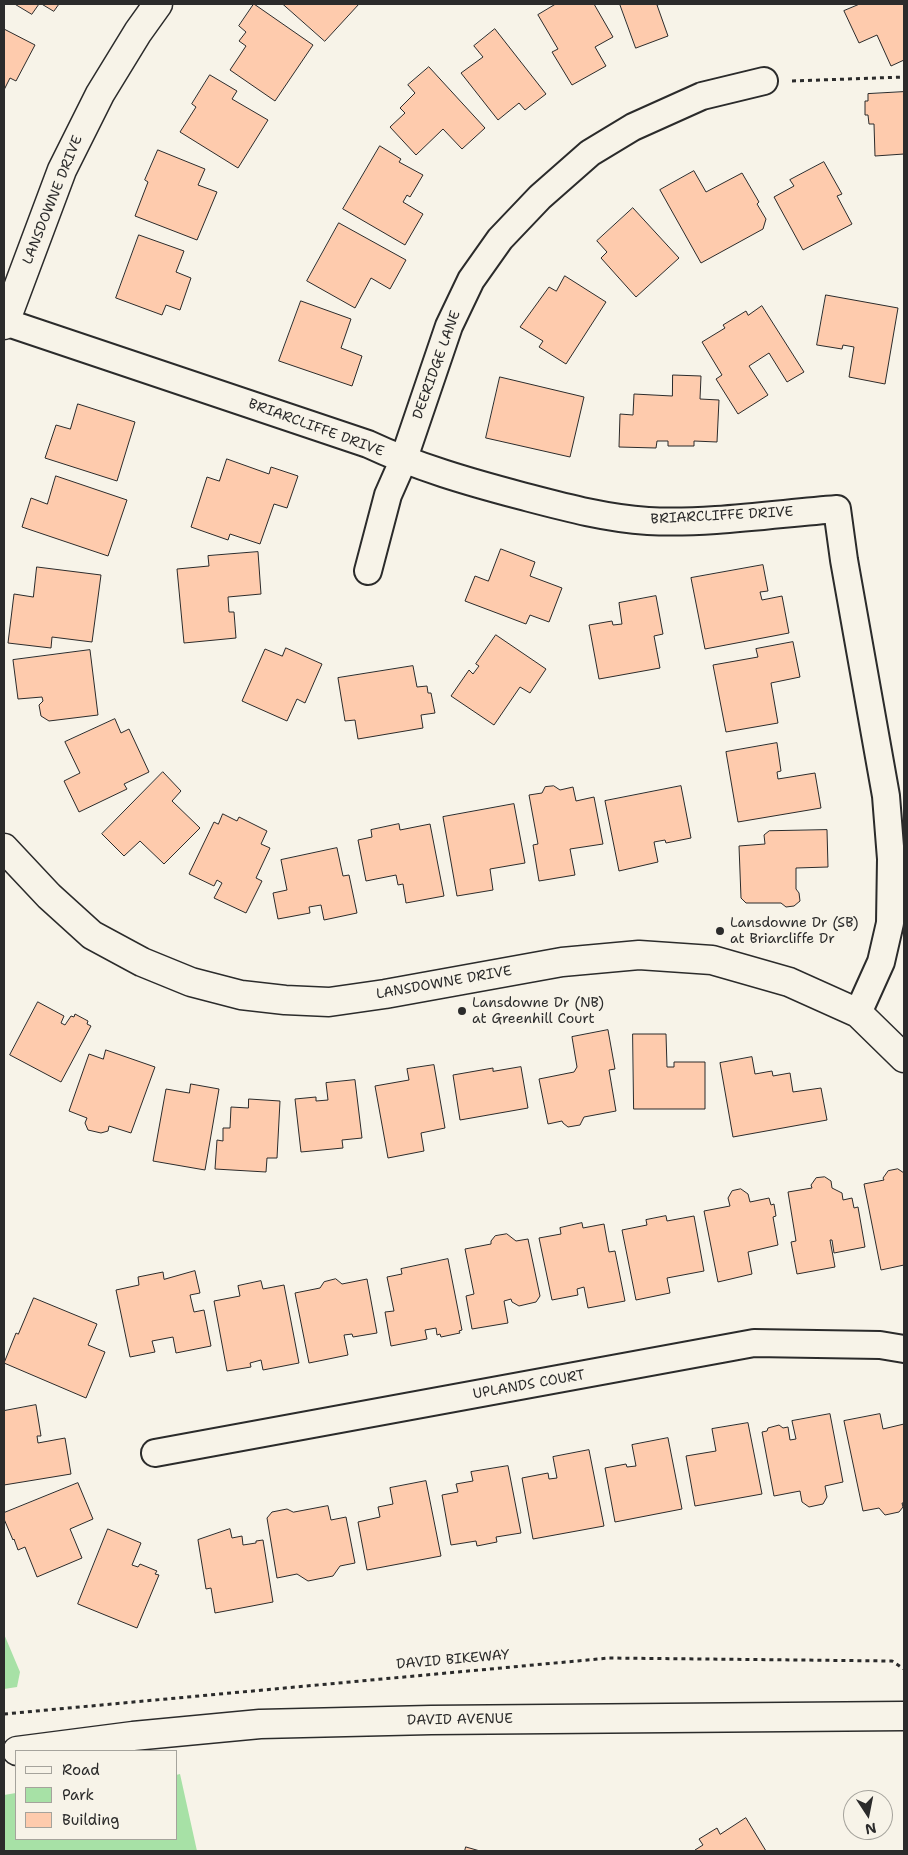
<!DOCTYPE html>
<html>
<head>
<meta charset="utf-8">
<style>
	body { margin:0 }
	#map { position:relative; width:908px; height:1855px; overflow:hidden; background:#f7f3e8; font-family:"Shantell Sans",sans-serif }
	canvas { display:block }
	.frame { position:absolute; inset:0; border:5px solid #2b2b2b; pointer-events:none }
	.legend { position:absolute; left:15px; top:1750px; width:162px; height:90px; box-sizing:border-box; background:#f7f3e8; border:1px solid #a5a39c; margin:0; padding:6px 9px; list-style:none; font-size:15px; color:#2b2b2b }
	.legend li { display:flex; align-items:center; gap:10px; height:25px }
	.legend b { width:25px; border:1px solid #a5a39c }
	.north { position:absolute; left:843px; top:1790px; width:50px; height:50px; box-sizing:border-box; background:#f7f3e8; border:1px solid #a5a39c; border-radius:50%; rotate:169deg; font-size:14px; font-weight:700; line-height:20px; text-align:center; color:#2b2b2b }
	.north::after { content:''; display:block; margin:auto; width:18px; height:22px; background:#2b2b2b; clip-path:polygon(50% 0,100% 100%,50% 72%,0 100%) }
</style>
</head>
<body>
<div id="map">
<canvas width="908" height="1855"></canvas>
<div class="frame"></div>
<ul class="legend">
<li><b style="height:6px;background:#f7f3e8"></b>Road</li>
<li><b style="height:14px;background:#a7e1a6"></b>Park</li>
<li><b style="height:14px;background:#fecbad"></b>Building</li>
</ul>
<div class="north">N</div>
</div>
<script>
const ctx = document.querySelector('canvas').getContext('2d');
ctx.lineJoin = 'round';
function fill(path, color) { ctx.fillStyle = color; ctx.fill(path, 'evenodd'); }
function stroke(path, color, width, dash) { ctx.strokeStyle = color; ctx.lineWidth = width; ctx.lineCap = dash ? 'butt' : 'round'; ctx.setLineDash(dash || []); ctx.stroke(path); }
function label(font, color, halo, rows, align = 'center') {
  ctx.font = font + ' "Shantell Sans",sans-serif'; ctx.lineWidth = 4.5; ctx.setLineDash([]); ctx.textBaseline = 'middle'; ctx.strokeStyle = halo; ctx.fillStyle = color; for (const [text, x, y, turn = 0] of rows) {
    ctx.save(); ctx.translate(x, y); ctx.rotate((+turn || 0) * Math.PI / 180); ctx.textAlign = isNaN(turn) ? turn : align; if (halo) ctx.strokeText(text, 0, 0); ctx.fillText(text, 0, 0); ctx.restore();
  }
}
fill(new Path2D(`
	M4 1634 20 1672 17 1687 4 1689Z
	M180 1774 197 1851H4V1795L16 1793V1839H176V1775Z`), '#a7e1a6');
const building = new Path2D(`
	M15 4H39L32 14Z
	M42 4H59L54 11Z
	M254 4 313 45 275 101 230 70 246 46 239 41 246 32 239 26Z
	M283 4H359L325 41Z
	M556 4H594L613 37 595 47 606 66 572 85 552 52 558 49 538 15Z
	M620 4H661L657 5 668 36 636 48Z
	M860 4H904V60L891 66 877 35 859 43 844 11Z
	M4 29 35 45 16 81 10 78 4 90Z
	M495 29 546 94 525 110 519 103 498 120 461 73 483 57 474 46Z
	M429 67 485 128 462 149 443 129 416 155 390 127 405 113 400 108 415 93 408 85Z
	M210 75 237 91 232 99 268 120 238 168 180 132 196 107 192 104Z
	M904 92V154L875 156 874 124H869L868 115H865V101H868V94Z
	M380 146 401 159 399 162 423 175 410 197 407 195 403 202 423 214 405 245 343 209Z
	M158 150 205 169 198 185 217 192 197 240 135 216 148 182 145 180Z
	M824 162 842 194 837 196 852 224 803 250 774 197 794 186 790 180Z
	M694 171 706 192 742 173 759 202 757 204 766 219 763 229 701 263 660 190Z
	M633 208 679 258 636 297 601 258 607 252 597 241Z
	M339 223 406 260 390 289 371 278 355 308 307 281Z
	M139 235 184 251 176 272 191 278 180 310 166 305 162 315 116 298Z
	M565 276 606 302 566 364 539 347 543 341 520 327 549 287 556 291Z
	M826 295 898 308 885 384 849 377 854 347 843 345 842 349 817 345Z
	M301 301 351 319 341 348 362 356 352 386 279 361Z
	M762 306 804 372 787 382 769 353 749 366 768 395 738 414 716 379 722 375 702 342 725 328 723 325 746 311 748 315Z
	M673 375 701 376 700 399 719 400 717 442 694 441V446H668V441H657L656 448 619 447 620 414 633 415 634 394 672 396Z
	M500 377 584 397 570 457 486 438Z
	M78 404 135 422 117 481 45 458 56 425 70 429Z
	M227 459 269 474 271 467 298 476 287 508 274 504 260 544 230 534 228 540 191 527 207 477 219 481Z
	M56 476 127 500 108 556 22 527 31 498 47 504Z
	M501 549 535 562 530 576 562 588 549 622 530 615 526 624 465 601 475 576 488 581Z
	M258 552 261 594 228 597 229 612H234L236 638 184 643 177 569 209 566 208 556Z
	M763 565 768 591 760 592 762 600 782 596 789 633 705 649 691 578Z
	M37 567 101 575 92 642 52 637 51 648 8 643 14 594 33 597Z
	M656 596 663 634 654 636 660 668 599 679 589 625 612 621 613 625 622 624 619 603Z
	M496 635 546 669 530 693 520 687 494 725 451 696 469 670 473 674 479 666 476 664Z
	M793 642 800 677 771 683 778 723 726 732 713 665 758 657 756 649Z
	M286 648 322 664 305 703 297 699 287 721 242 701 265 649 282 656Z
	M90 650 98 715 49 721 41 716 39 705 43 701 42 697 18 699 13 660Z
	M413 666 417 687 427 686 428 693H431L435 713 421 715 423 728 358 739 355 720 345 721 338 678Z
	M115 719 121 733 129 729 149 772 124 784 127 789 79 812 64 781 80 773 65 742Z
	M777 743 781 771 777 772 778 779 815 773 821 808 738 822 726 752Z
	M163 772 181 791 172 801 200 828 164 864 140 841 124 856 102 834Z
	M554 786 560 790 573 787 576 801 594 797 603 844 570 849 575 875 539 881 533 845 538 844 529 795 542 793 545 787Z
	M681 786 691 838 666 843 665 840 654 842 658 862 619 871 605 801Z
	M514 804 525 863 490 869 493 890 457 896 443 817Z
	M223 814 237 821 239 817 267 831 261 844 270 848 256 878 262 881 246 913 214 898 222 883 217 880 214 886 189 874 214 822 218 824Z
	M399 824 400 830 430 824 444 896 406 903 403 884 398 885 396 875 366 881 358 840 372 837 371 830Z
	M827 830 828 867 796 868V889L799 893 800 901 794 906 786 907 781 903H746L741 898 739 846 765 844 764 835 769 831Z
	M337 848 343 876 349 875 357 913 324 920 321 905 309 907 310 913 278 919 273 893 287 890 281 860Z
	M38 1002 64 1016 61 1023 65 1025 71 1016 74 1017 75 1014 88 1021 87 1024 91 1026 61 1082 10 1055Z
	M608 1030 615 1069 609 1070 616 1111 584 1117 580 1125 568 1127 563 1123 562 1121 548 1124 539 1079 574 1072 577 1067 572 1037Z
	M633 1034H666L667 1067H674V1062H705V1109H634Z
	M106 1050 155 1067 131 1133 109 1126 108 1131 101 1133 88 1130 85 1123 87 1118 69 1111 89 1054 103 1059Z
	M752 1057 755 1074 772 1071 773 1076 790 1073 793 1092 821 1088 827 1120 733 1137 720 1063Z
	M434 1065 445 1128 421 1133 424 1151 388 1158 375 1086 409 1080 407 1069Z
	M521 1067 528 1108 460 1120 453 1075 493 1068V1071Z
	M355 1080 362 1138 342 1140 343 1148 301 1152 295 1099 316 1097V1101L328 1100 326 1083Z
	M191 1084 219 1089 205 1170 153 1161 166 1089 189 1093Z
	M249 1099 280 1101 277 1158H267L266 1172 215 1169 217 1140 223 1141V1128H230L231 1107 248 1108Z
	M898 1169 904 1173V1265L881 1270 864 1184 884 1180 883 1178 888 1171Z
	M825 1177 831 1181 832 1188 842 1193 843 1200 852 1198 854 1208 858 1207 865 1247 834 1253 832 1240H830L835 1267 797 1274 791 1242 796 1241 788 1192 812 1188 811 1185 816 1178Z
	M741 1189 748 1194 750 1202 769 1198 771 1205 774 1204 776 1216 773 1217 778 1245 748 1252 752 1274 718 1282 704 1211 730 1206 728 1198 732 1191Z
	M666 1216 667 1221 694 1216 704 1271 667 1278 670 1293 636 1300 622 1230 647 1225 646 1220Z
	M582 1223 583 1228 604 1224 609 1252 615 1251 625 1301 588 1308 584 1287 577 1289 578 1295 552 1300 539 1238 561 1234 560 1228Z
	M507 1234 516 1241 528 1239 540 1296 536 1302 519 1306 512 1302 511 1299 504 1301 508 1323 472 1329 466 1296 474 1294 465 1249 491 1244V1241L495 1236Z
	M448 1259 462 1330 459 1331 460 1333 441 1337 440 1334 437 1335 436 1328 425 1330 427 1339 391 1346 385 1312 394 1311 387 1277 402 1274 401 1269Z
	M195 1271 200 1293 190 1295 194 1312 204 1310 211 1346 176 1353 173 1337 152 1341 155 1352 130 1357 116 1290 139 1285 138 1277 163 1272 164 1279Z
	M336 1279 342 1284 367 1279 377 1333 353 1337 352 1334 344 1335 348 1355 309 1363 295 1293 320 1288 324 1282Z
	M261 1281 263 1289 284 1285 299 1363 263 1370 261 1360 250 1363 251 1367 227 1371 214 1301 240 1296 238 1286Z
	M34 1298 97 1324 88 1345 105 1352 86 1398 4 1363 16 1333 18 1334Z
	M36 1405 41 1436H37L38 1443 65 1438 71 1474 4 1485V1411Z
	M830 1414 843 1482 825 1486 827 1497 823 1504 809 1507 802 1502 800 1491 774 1496 762 1432 767 1431 768 1428 779 1425 783 1428 788 1427 790 1440 796 1439 792 1421Z
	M880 1414 883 1429 904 1424V1503H902L903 1507 899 1512 885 1515 879 1508 863 1511 844 1421Z
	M748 1423 762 1494 695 1506 686 1456 716 1451 712 1429Z
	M668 1438 682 1509 615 1522 605 1468 626 1464 627 1467 636 1466 632 1445Z
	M589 1450 604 1526 533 1539 522 1478 548 1473 549 1479 557 1478 553 1457Z
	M508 1466 521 1533 496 1537 497 1542 477 1546 476 1541 451 1545 442 1495 458 1492 456 1484 473 1481 471 1472Z
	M426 1481 441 1556 367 1570 358 1522 380 1517 378 1507 393 1504 390 1488Z
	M78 1483 93 1519 70 1529 82 1558 37 1577 25 1547 18 1550 14 1539 13 1540 4 1519V1513Z
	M328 1506 331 1520 346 1517 355 1563 340 1566 333 1576 308 1581 297 1574 277 1578 267 1518 272 1512 287 1509 293 1512Z
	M108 1529 141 1543 132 1565 138 1567 140 1564 157 1571 155 1574 159 1575 137 1628 78 1604Z
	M230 1529 232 1538 242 1536 243 1545 256 1543V1541L263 1540 273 1602 215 1613 211 1588 206 1589 198 1540Z
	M746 1818 766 1851H695V1850L703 1845 699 1839 717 1828 720 1834Z
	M466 1847 480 1851H465Z`);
fill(building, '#fecbad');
stroke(building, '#2b2b2b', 1);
const street = new Path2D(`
	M5 322 368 444C417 467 469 482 522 496 564 507 604 518 648 521 710 524 774 514 837 509L844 560 886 796 891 859 890 923 881 962 858 1013
	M368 571 388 495 403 461 449 326 471 280 500 239 540 197 590 153 633 127 702 96 764 81
	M155 1453 754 1343 880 1345 904 1349`);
const secondary = new Path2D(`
	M4 325 62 170 100 94 138 32 158 4
	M4 848 49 896 92 935 142 962 191 982 241 995 285 1000 329 1002 385 994 562 962 639 955 712 960 789 982 858 1013 904 1058
	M17 1751 133 1736 260 1724 431 1720 904 1716`);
stroke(street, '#2b2b2b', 30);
stroke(secondary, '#2b2b2b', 31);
stroke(new Path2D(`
	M792 81 904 77
	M4 1714 609 1658 892 1661 904 1669`), '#2b2b2b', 3, [4, 4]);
stroke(street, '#f7f3e8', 26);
stroke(secondary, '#f7f3e8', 28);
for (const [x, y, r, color] of [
	[720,931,5,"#2b2b2b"],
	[462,1011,5,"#2b2b2b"]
]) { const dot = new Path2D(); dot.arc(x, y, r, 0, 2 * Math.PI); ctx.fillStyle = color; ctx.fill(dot); stroke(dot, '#f7f3e8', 2); }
label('14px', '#2b2b2b', '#f7f3e8', [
	["LANSDOWNE DRIVE",53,200,-68],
	["DEERIDGE LANE",437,365,-70],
	["BRIARCLIFFE DRIVE",316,428,20],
	["BRIARCLIFFE DRIVE",722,516,-3],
	["LANSDOWNE DRIVE",444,983,-10],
	["UPLANDS COURT",529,1385,-10],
	["DAVID BIKEWAY",453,1660,-5],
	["DAVID AVENUE",460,1720,-1]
]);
label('14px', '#2b2b2b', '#f7f3e8', [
	["Lansdowne Dr (SB)",730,923],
	["at Briarcliffe Dr",730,939],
	["Lansdowne Dr (NB)",472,1003],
	["at Greenhill Court",472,1019]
], 'left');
</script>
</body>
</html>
